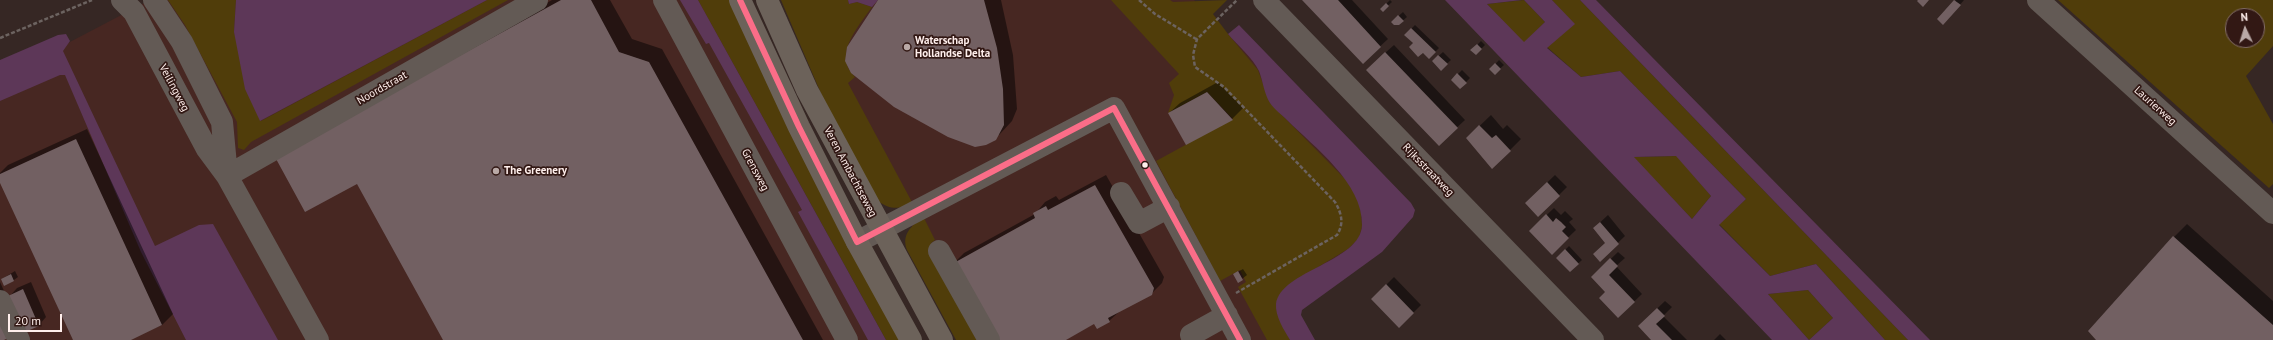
<!DOCTYPE html>
<html>
<head>
<meta charset="utf-8">
<style>
	body { margin:0 }
	#map { position:relative; width:2273px; height:340px; overflow:hidden; background:#362724; font-family:"PT Sans",sans-serif }
	canvas { display:block }
	.north { position:absolute; left:2225px; top:8px; width:40px; height:40px; box-sizing:border-box; background:#321814; border:1px solid #846e6a; border-radius:50%; rotate:356deg; font-size:11px; font-weight:700; line-height:16px; text-align:center; color:#ffefec }
	.north::after { content:''; display:block; margin:auto; width:14px; height:18px; background:#b9a9a6; clip-path:polygon(50% 0,100% 100%,50% 72%,0 100%) }
	.scale { position:absolute; left:8px; top:314px; width:54px; height:18px; box-sizing:border-box; border:2px solid #ffefec; border-top:0; padding-left:5px; font-size:12px; line-height:14px; white-space:nowrap; color:#ffefec; -webkit-text-stroke:3px #321814; paint-order:stroke }
</style>
</head>
<body>
<div id="map">
<canvas width="2273" height="340"></canvas>
<div class="north">N</div>
<div class="scale">20 m</div>
</div>
<script>
const ctx = document.querySelector('canvas').getContext('2d');
ctx.lineJoin = 'round';
function fill(path, color) { ctx.fillStyle = color; ctx.fill(path, 'evenodd'); }
function stroke(path, color, width, dash) { ctx.strokeStyle = color; ctx.lineWidth = width; ctx.lineCap = dash ? 'butt' : 'round'; ctx.setLineDash(dash || []); ctx.stroke(path); }
function label(font, color, halo, rows, align = 'center') {
  ctx.font = font + ' "PT Sans",sans-serif'; ctx.lineWidth = 3.5; ctx.setLineDash([]); ctx.textBaseline = 'middle'; ctx.strokeStyle = halo; ctx.fillStyle = color; for (const [text, x, y, turn = 0] of rows) {
    ctx.save(); ctx.translate(x, y); ctx.rotate((+turn || 0) * Math.PI / 180); ctx.textAlign = isNaN(turn) ? turn : align; if (halo) ctx.strokeText(text, 0, 0); ctx.fillText(text, 0, 0); ctx.restore();
  }
}
fill(new Path2D(`
	M150 0H699L794 173 879 340H0V74L47 54Z
	M812 0H1194L1404 210 1292 309 1308 340H971L843 94Z`), '#472722');
fill(new Path2D(`
	M168 0H236L234 32 261 121 487 0H508L251 142 244 150 238 148 237 122 185 25Z
	M698 0H733L904 340H886Z
	M781 0H848L849 4 857 2 872 7C858 27 832 55 855 77L848 83 913 204C899 209 890 210 878 201L823 98Z
	M1111 0H1170L1173 2 1227 0 1213 14 1228 34 1258 70 1270 103 1346 180 1358 198 1361 213 1362 226 1359 238 1348 249 1290 284 1277 312 1290 340H1267L1238 287 1246 282 1240 270 1220 281 1156 161 1233 119 1207 92 1168 113 1174 95 1169 83 1179 74Z
	M1524 0 1545 22 1524 43 1487 4Z
	M1552 0H1580L1908 340H1885L1816 264 1770 276 1719 224 1746 199 1620 71 1581 77 1547 47 1574 24Z
	M2058 0H2273V46L2246 76 2273 124V184L2269 188ZM2233 16H2257V40H2233Z
	M1677 156 1711 196 1692 219 1633 157Z
	M923 216 935 240 931 243 983 340H956L907 250C901 234 912 226 923 216Z
	M1808 290 1833 318 1809 340 1768 294Z`), '#503d0a');
fill(new Path2D(`
	M236 0H487L260 121 245 89 234 32Z
	M680 0H698L886 340H868L798 212 802 210 709 43 706 44Z
	M848 0H878L872 7 857 2 849 4Z
	M1445 0H1522L1487 4 1524 42 1545 22 1524 0H1552L1575 24 1547 48 1581 77 1620 71 1746 199 1719 225 1770 276 1816 264 1885 340H1809L1833 318 1808 290 1768 294 1809 340H1772ZM1676 156 1711 196 1692 219 1634 157Z
	M1580 0H1596L1930 340H1908Z
	M1239 25 1411 203 1415 210 1413 217 1382 252 1302 310 1301 315 1315 340H1290C1284 330 1275 316 1276 304 1281 270 1361 262 1362 225 1363 183 1314 147 1287 120 1282 115 1274 109 1270 103 1264 94 1263 81 1259 71 1253 58 1237 45 1228 34Z
	M66 34 70 41 63 51 155 246 199 225 213 224 278 340H186L141 252 65 75H60L0 101V60L58 35Z`), '#5d3758');
fill(new Path2D(`
	M552 0H610L632 39 662 49 823 340H445L357 182 289 145Z
	M880 0H1001L1013 55 1017 109 1012 121 999 135Z
	M1303 0H1352L1388 39 1363 62Z
	M1390 0 1392 2 1383 10 1381 9Z
	M1956 0H1964L1947 20 1939 19Z
	M1403 12 1407 17 1399 24 1392 22Z
	M1415 25 1439 48 1429 58 1405 35Z
	M1481 41 1485 45 1476 54 1472 50Z
	M1394 45 1465 120 1439 144 1375 62Z
	M1443 52 1451 60 1441 69 1433 61Z
	M1499 60 1504 65 1495 73 1491 69Z
	M1462 70 1470 78 1460 88 1452 80Z
	M1218 82 1243 108 1232 119 1186 144 1169 113 1180 103Z
	M1491 115 1503 129 1507 125 1521 139 1510 150 1467 138Z
	M87 129 173 314 162 325 128 340H74L0 180V173L8 165Z
	M1106 175 1164 277 1162 283 1151 294 1120 311 1109 321 1095 323 1064 340 953 264 964 253 1035 214 1045 202 1056 196 1059 200Z
	M1555 175 1567 187 1538 216 1526 203Z
	M1554 208 1561 215 1565 211 1573 219 1569 222 1576 230 1552 253 1530 231Z
	M1608 215 1625 236 1600 260 1607 242 1594 228Z
	M2187 224 2273 301V340H2098L2174 237Z
	M1569 246 1582 260 1570 271 1557 258Z
	M1618 252 1625 258 1616 266 1642 294 1618 317 1606 292 1592 277Z
	M1243 269 1247 275 1238 282 1234 274Z
	M15 271 18 277 14 280 2 279Z
	M1394 277 1421 305 1399 327 1372 299Z
	M0 282 20 326 2 340H0Z
	M31 282 46 317 39 325 25 331 10 296 17 288Z
	M1665 301 1672 307 1663 316 1687 340H1652L1639 326Z
	M1720 334 1726 340H1714Z`), '#0007');
fill(new Path2D(`
	M561 0H591L619 52 649 62 803 340H443L357 184 305 212 275 157Z
	M878 0H984L997 48 1003 89 1004 125 996 140 986 145 975 147 948 137 894 107 851 73 845 61 847 47Z
	M1302 0H1338L1381 47 1363 64Z
	M1918 0H1929L1923 7 1917 1Z
	M1954 0 1961 5 1943 25 1937 19Z
	M1386 3 1389 6 1383 12 1380 9Z
	M1398 15 1404 21 1399 25H1394L1391 22Z
	M1411 28 1436 52 1429 59 1423 53 1418 57 1409 47 1413 43 1404 35Z
	M1477 44 1482 49 1476 55 1470 50Z
	M1385 52 1458 128 1439 146 1366 70Z
	M1438 55 1448 64 1441 71 1432 61Z
	M1495 63 1501 69 1495 75 1489 69Z
	M1457 73 1467 83 1460 89 1451 80Z
	M1207 92 1233 120 1186 145 1168 113Z
	M1479 125 1492 138 1496 135 1511 151 1492 169 1466 138Z
	M76 139 162 325 131 340H73L0 183V174Z
	M1547 182 1560 196 1538 217 1525 203Z
	M1095 185 1154 288 1152 295 1108 318 1110 322 1097 329 1094 324 1066 340H994L952 264 1035 218 1033 213 1046 206 1048 210Z
	M1546 214 1553 222 1556 218 1561 222 1566 227 1562 231 1569 238 1552 255 1529 231Z
	M1600 222 1619 244 1600 262 1593 254 1605 243 1593 228Z
	M2173 236 2273 325V340H2096L2088 331Z
	M1565 249 1579 264 1570 272 1556 258Z
	M1610 258 1618 266 1609 275 1635 302 1618 318 1599 298 1605 292 1591 277Z
	M1238 271 1243 280 1238 283 1233 274Z
	M11 274 14 281 4 286 1 279Z
	M1386 284 1414 313 1399 328 1371 299Z
	M23 289 39 326 25 332 8 296Z
	M1657 308 1665 316 1656 324 1672 340H1651L1638 326Z
	M0 315 10 337 4 340H0Z`), '#726062');
stroke(new Path2D(`
	M1139 0 1155 14 1196 39
	M0 38 92 0
	M1236 293 1337 235C1344 224 1342 214 1335 202L1224 87 1195 67 1193 55 1197 39 1237 0`), '#6c6360', 2.5, [4, 2]);
stroke(new Path2D(`
	M122 0 134 12 207 149 227 176 318 340
	M154 0 182 42 222 122 227 176
	M664 0 847 340
	M1264 0 1593 340
	M2038 0 2273 213
	M227 176 537 0
	M1121 193 1139 223 1169 207
	M857 242 1114 108 1240 340
	M939 251 989 340
	M0 301 19 340
	M1191 335 1227 315`), '#635a55', 22);
stroke(new Path2D(`
	M740 0 799 127 857 242 911 340
	M767 0 807 90 942 340`), '#6c625a', 22);
stroke(new Path2D(`
	M740 0 799 127 857 242 1114 108 1240 340`), '#fb6d88', 6);
for (const [x, y, r, color] of [
	[907,47,4,"#b9a9a6"],
	[1145,165,3.5,"#ffefec"],
	[496,171,4,"#b9a9a6"]
]) { const dot = new Path2D(); dot.arc(x, y, r, 0, 2 * Math.PI); ctx.fillStyle = color; ctx.fill(dot); stroke(dot, '#321814', 1.5); }
label('bold 11px', '#ffefec', '#321814', [
	["Waterschap",915,41],
	["Hollandse Delta",915,54],
	["The Greenery",504,171]
], 'left');
label('11px', '#ffefec', '#321814', [
	["Veilingweg",174,88,62],
	["Noordstraat",382,88,-30],
	["Laurierweg",2155,106,42],
	["Grensweg",755,170,62],
	["Rijksstraatweg",1428,170,46],
	["Veren Ambachtseweg",850,172,62]
]);
</script>
</body>
</html>
